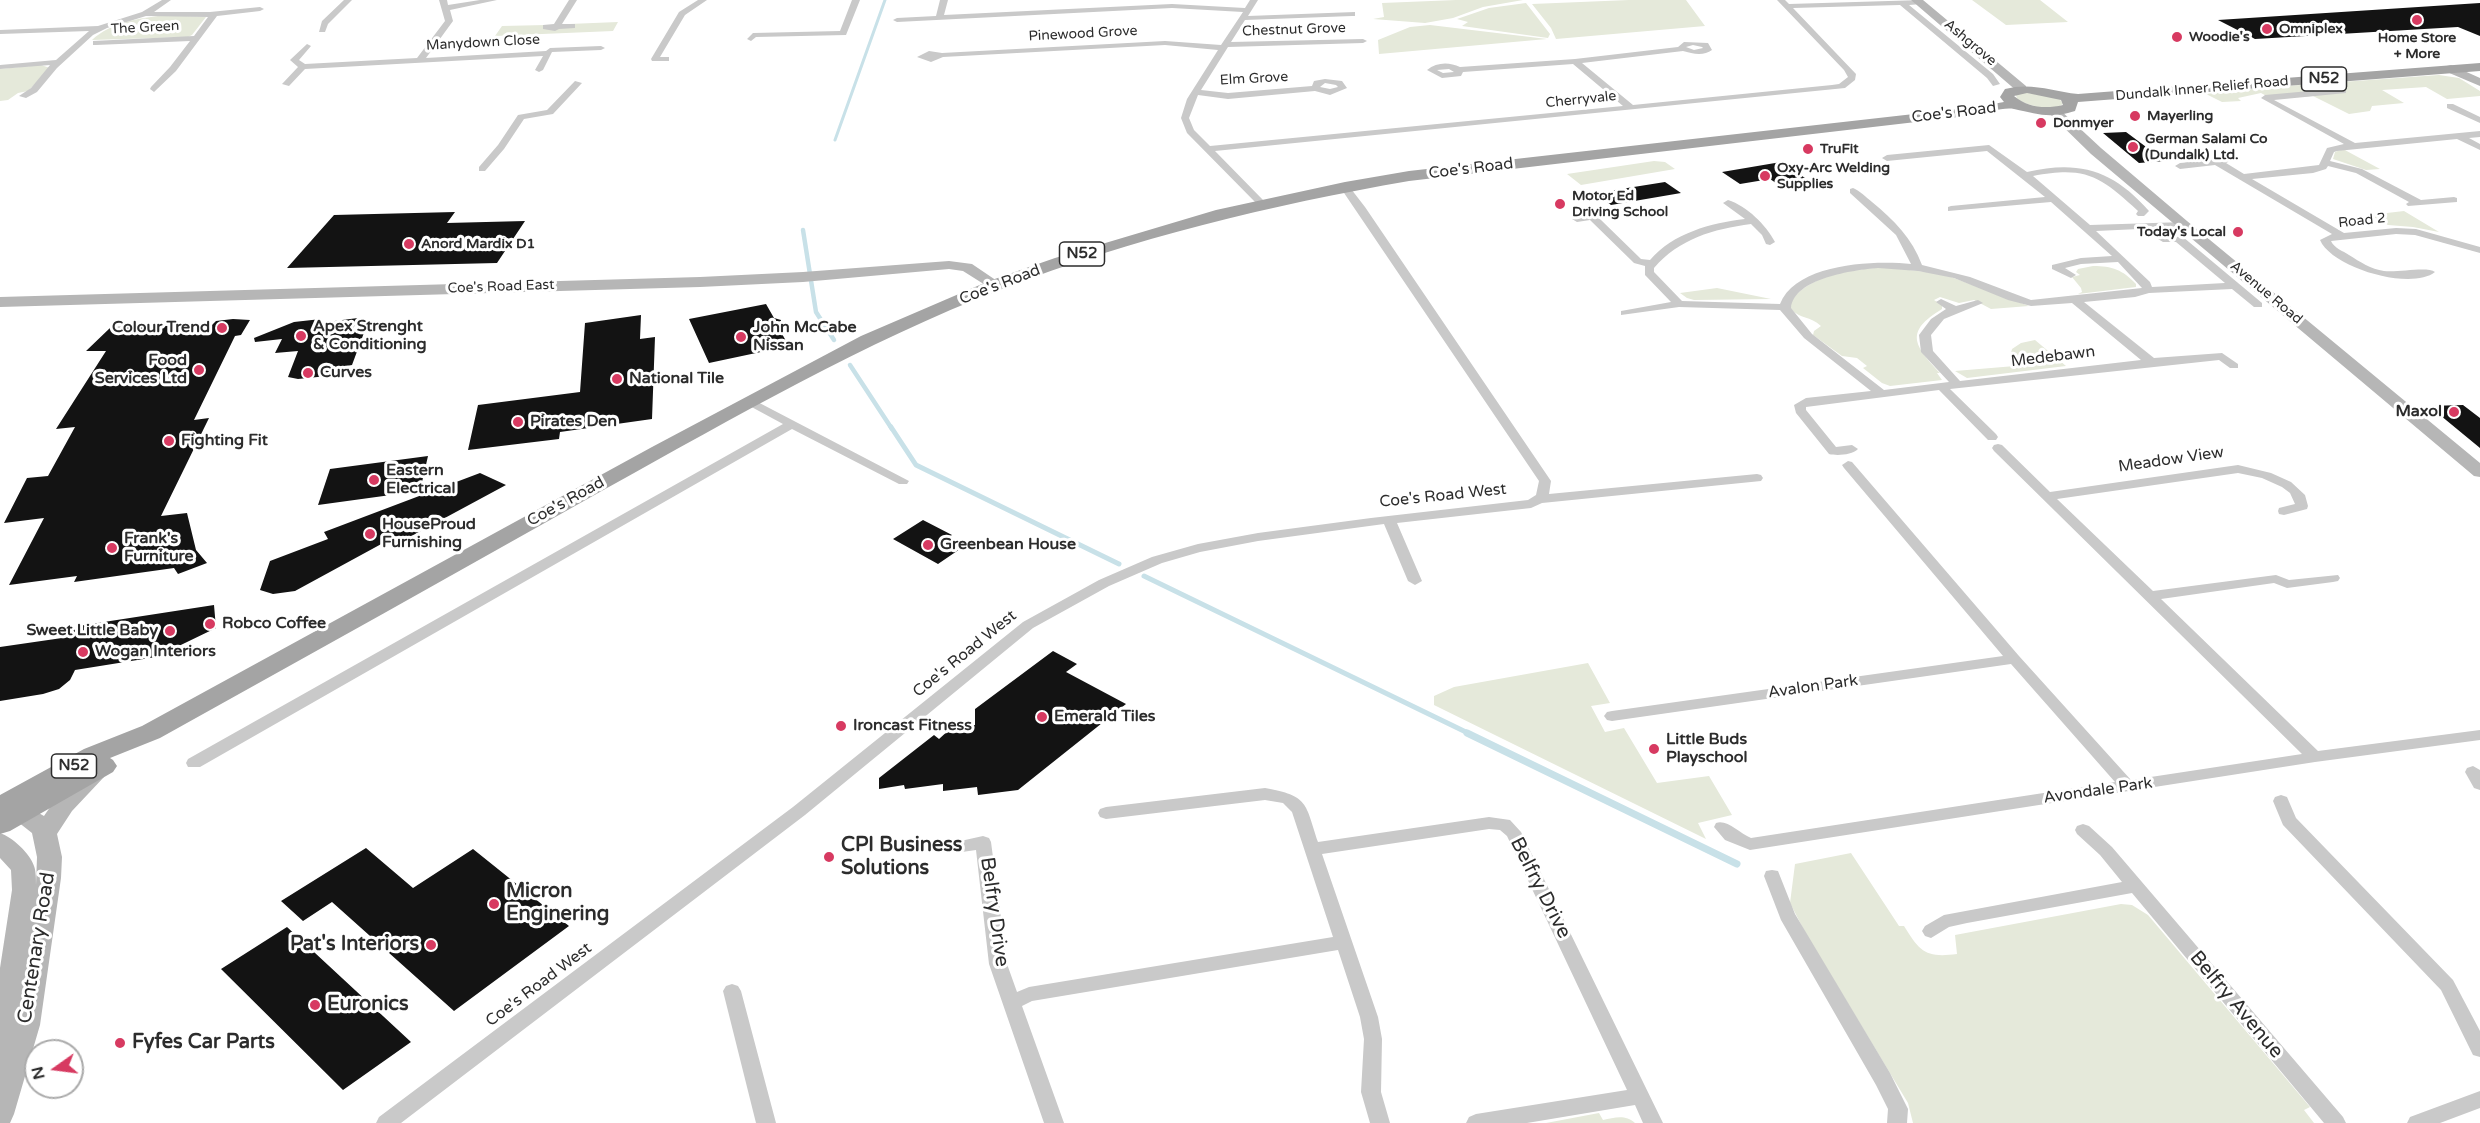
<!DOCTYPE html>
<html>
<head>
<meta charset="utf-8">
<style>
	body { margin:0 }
	#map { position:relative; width:2480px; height:1123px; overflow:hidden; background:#fff; font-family:"Varela Round",sans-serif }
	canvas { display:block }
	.north { position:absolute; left:24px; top:1039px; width:60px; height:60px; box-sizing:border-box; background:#fff; border:2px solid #ababab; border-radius:50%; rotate:256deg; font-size:16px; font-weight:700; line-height:24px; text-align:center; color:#2c2c2c }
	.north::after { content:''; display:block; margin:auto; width:21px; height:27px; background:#d73a61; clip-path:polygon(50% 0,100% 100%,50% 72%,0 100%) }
</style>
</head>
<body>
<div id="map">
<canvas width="2480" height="1123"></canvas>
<div class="north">N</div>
</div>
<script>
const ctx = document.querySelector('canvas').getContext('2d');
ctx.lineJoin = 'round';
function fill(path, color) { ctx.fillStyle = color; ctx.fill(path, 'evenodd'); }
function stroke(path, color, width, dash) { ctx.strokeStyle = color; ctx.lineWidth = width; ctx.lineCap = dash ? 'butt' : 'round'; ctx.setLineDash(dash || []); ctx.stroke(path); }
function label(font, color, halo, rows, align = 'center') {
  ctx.font = font + ' "Varela Round",sans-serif'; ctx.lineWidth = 6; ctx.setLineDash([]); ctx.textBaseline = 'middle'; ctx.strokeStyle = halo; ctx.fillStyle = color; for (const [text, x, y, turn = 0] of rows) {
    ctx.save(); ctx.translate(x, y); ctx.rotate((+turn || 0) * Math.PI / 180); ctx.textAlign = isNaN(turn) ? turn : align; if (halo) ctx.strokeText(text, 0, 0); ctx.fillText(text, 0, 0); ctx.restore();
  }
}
fill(new Path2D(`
	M1456 0H1523L1483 7 1453 18 1425 23 1373 19 1384 17 1382 3Z
	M1629 0H1686L1705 26 1556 39 1551 28 1532 4Z
	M1972 0H2040L2068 22 2006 25Z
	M1526 3 1550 34 1548 38 1462 26 1468 22 1457 19 1489 8Z
	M166 15 206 17 192 35 188 37 92 40C111 22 140 18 166 15Z
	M618 22 613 31 495 36 502 26 546 25 544 28H566L569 24Z
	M1430 25 1547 39 1379 54 1378 40 1410 27Z
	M41 65 50 68 28 91 18 93 8 100 0 101V69Z
	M2439 75 2459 78 2480 91V96L2447 99 2426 87 2382 90 2404 103 2372 106 2370 111 2349 114 2313 96 2272 99 2261 93 2238 98 2241 101 2222 102 2206 94 2258 88Z
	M2022 92 2059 98 2063 104C2050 113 2030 106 2017 99L2016 95Z
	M2343 149 2380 169 2366 170 2333 159 2335 152Z
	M1654 161 1665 162 1675 169 1581 185 1567 174Z
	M2404 211 2439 232 2413 227 2388 225 2370 215Z
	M2093 266C2112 266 2123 270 2136 284V287L2078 294 2082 292 2081 288 2072 277 2080 275 2076 272 2078 269Z
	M1884 267 1943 274 2029 306 1991 309 1974 300 1959 303 1940 297 1934 300 1942 305V309C1904 332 1914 345 1940 373H1937L1942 380 1890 386 1882 383 1863 368 1867 366 1857 358 1842 356 1813 335 1814 331 1821 326C1810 316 1800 319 1791 309V299C1819 272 1847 271 1884 267Z
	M1717 288 1771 299 1694 300 1687 298 1680 293Z
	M2035 340 2066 366 1967 378 1955 371 2015 366 2010 357 2012 349 2021 343Z
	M1588 663 1610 703 1591 706 1605 732 1624 728 1657 783 1709 776 1732 815 1698 823 1706 839 1434 705V696L1454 687Z
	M1851 853 1899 926H1904C1920 952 1926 958 1957 954L1955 935 2121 904 2132 905 2148 915 2310 1107 2304 1110 2314 1123H1913L1908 1103 1806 934 1790 903 1795 864Z
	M1599 1113 1603 1120C1614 1118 1625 1114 1635 1123H1546Z`), '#e5e9da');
stroke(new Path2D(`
	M835 140 885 0`), '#c8e1e8', 3);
stroke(new Path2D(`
	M803 230 816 312 834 340
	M850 365 892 429`), '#c8e1e8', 4.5);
stroke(new Path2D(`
	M891 427 916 465 1119 564
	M1144 576 1470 734`), '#c8e1e8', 5);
stroke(new Path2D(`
	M1467 733 1737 864`), '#c8e1e8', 7);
fill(new Path2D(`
	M2480 3V36L2458 27 2255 39 2218 20Z
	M2126 132 2165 161 2139 163 2103 133Z
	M1781 162 1811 182 1782 187 1770 179 1740 184 1722 172Z
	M1665 182 1681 193 1611 205 1596 193Z
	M455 212 447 223 525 221 497 263 287 268 334 215Z
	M766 304 774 318 781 320 782 334 789 346 709 363 689 319Z
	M641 315 640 339 655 337 652 419 560 432 559 439 468 450 478 405 580 392 585 323Z
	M358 318 352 331 365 330 352 365 340 367 337 375 298 379 288 377 298 351 275 353 282 339 255 342 254 338 294 322 321 319 319 323Z
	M233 319 250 320 241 335 235 336 194 420 209 418 161 516 187 513 196 550 207 563 178 574 174 568 74 582 77 576 9 585 44 518 4 523 27 478 48 476 75 427 56 429 106 351H86L111 327 212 325 216 321Z
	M2463 405 2480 418V448L2429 406Z
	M428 456 420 491 318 505 330 469Z
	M480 473 506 485 404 540 396 536 295 591 273 594 260 590 270 561 328 539 324 532Z
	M923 520 952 535 944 540 960 549 938 564 893 539Z
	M214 605 216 628 156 657 75 670 70 680 59 689 43 694 0 701V647L62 638 65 628Z
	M1053 651 1077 664 1066 672 1126 704 1018 790 978 795 977 787 943 791V784L905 789 904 785 879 789V778L934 735 939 739 950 729 975 725V709Z
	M366 848 413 888 473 849 569 926 454 1011 332 902 303 921 281 901Z
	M287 927 411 1042 343 1090 221 969Z`), '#131313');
fill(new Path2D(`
	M162 0H171L154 12H210L260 7 264 9 260 11 217 16 176 71 154 92 150 89 151 87 170 67 190 41 96 45H93V41L194 36 208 17 146 16 107 28 93 35 57 68 37 92 26 98 19 96 31 88 50 65 0 69V65L56 60 89 31 0 34V30L98 26 142 12Z
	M344 0H352L328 24 325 32H319L322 21Z
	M439 0H447L448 5 480 0H497L450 10 453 21 426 58 546 51 550 48 601 46 605 48 601 50 552 52 543 70 539 72 535 70 543 56 305 69 289 86 282 84 298 67 290 60 307 44 311 46 299 60 305 64 417 58 445 21Z
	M569 0H577L562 24H575V28L559 29 555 31 543 29V25L554 24Z
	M698 0H707L685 15 660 57H669V61H652L651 59 679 12Z
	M852 0H860L846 35 756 37 751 41 747 39 753 33 840 31Z
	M940 0H948L944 15 1172 4 1245 8 1250 0H1258L1248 16 1355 12V16H1352L1245 20 1231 42 1363 39 1367 41 1363 43 1228 47 1201 90 1228 93 1312 86 1314 81 1325 79 1342 81 1347 88 1330 95 1315 91 1228 99 1198 95 1189 118 1194 130 1210 146 1623 106 1573 64 1463 72 1461 76 1442 78 1427 70C1437 62 1449 62 1460 67L1575 59 1678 47 1684 42 1708 43 1712 50C1704 56 1693 54 1683 51L1582 63 1633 105 1832 85 1839 84 1848 77 1844 70 1777 0H1785L1789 4 1922 0V4L1909 5 1993 74 2000 84 1993 86 1987 78 1900 5 1793 8 1856 74 1855 80 1845 88 1215 151 1264 201V205H1258L1187 133 1181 118 1187 99 1218 50 1165 45 943 57 931 62 917 57 929 51 942 53 1165 41 1221 45 1243 12 1172 8 897 22 893 20 897 18 936 16ZM1693 45 1702 47 1703 48 1694 50 1686 47ZM1449 69 1454 72 1443 73 1437 70ZM1325 83 1336 85 1338 87 1330 89 1320 87Z
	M575 81 582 83 553 114 524 119 504 149 485 171H479V167L498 145 518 115 547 110Z
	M2343 88 2346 89V93L2274 100 2355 143 2480 131V137L2469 138 2480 144V150L2457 139 2337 151 2334 152 2330 161 2362 169 2421 200 2454 197 2457 198V202L2408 206 2406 204 2409 202 2356 173 2328 166 2326 169 2313 173 2252 179 2344 233 2396 228 2416 229 2480 247V253L2415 235 2396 234 2331 241C2334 248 2343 251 2349 255 2360 262 2371 269 2384 271 2397 273 2427 266 2435 272 2411 291 2332 268 2320 240L2332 234 2215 165 2180 169 2175 166 2180 163 2225 158 2230 161 2226 163 2244 174 2319 165 2327 148 2344 144 2261 98 2265 95Z
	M2447 104H2453L2480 117V123L2447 108Z
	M1989 145 2027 172C2079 160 2113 170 2149 211L2144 216H2138L2136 214 2138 211C2100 176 2086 166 2033 176L2090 225 2185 222 2187 224 2182 227 2096 231 2150 282 2152 287 2225 283 2176 242H2163L2158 239 2163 236 2183 237 2262 303V307H2254L2232 289 2149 293 2135 297 2084 302 2154 358 2222 353 2238 364V368H2230L2219 360 1950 389 1996 434 1998 437 1996 440H1988L1939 390 1806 407V410L1836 447 1852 445 1858 449C1852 455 1837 456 1829 454L1796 413 1794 405 1806 398 1871 391 1804 338 1780 310 1679 307 1621 315V311L1671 302 1645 275V266L1634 263 1590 220 1577 222 1572 219 1577 216 1612 213V217L1600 219 1641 259 1650 260C1673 233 1711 223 1745 219L1723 203 1728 200C1747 206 1766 225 1775 242L1770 245 1766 244 1762 235 1751 224C1713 229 1679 239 1654 268V272L1682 301 1780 304C1796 263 1875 260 1911 264L1896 235 1850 193V189L1853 188C1860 191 1866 197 1872 202 1894 220 1912 238 1922 265L1970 277 2031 300 2142 288 2118 262 2081 264 2065 268 2076 275 2071 278 2052 269V265L2081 258 2112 256 2051 202 1948 211V207L1951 206 2045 197 1987 151 1887 161 1882 158 1887 155ZM1878 268 1918 271 1954 278 2008 300 2031 306 2072 303 2141 360 1960 381 1933 351 1931 335 1944 319 1983 303 1978 300 1956 306 1941 299 1936 302 1946 309 1931 319 1919 335 1921 352 1949 382 1884 390 1812 334 1791 308C1794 278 1854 270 1878 268Z
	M1342 185H1348L1365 207 1551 481 1549 494 1757 474 1761 475 1763 478 1761 481 1542 503 1531 508 1397 523 1422 581 1415 585 1408 581 1384 524 1258 541 1200 552 1162 563 1109 586 1033 628 805 815 401 1123H376L379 1117 793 807 1023 622 1099 580 1152 557 1198 544 1258 533 1371 518 1528 500 1536 495 1539 481 1340 187Z
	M750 398 909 481 907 484H899L792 429 200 767H188L186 763 188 759 783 424 746 404 744 402Z
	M1998 444 2002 445 2050 492 2238 465 2271 473 2291 482 2305 495 2308 506 2307 509 2284 515 2279 514 2278 511 2279 508 2295 504 2290 493 2282 487 2262 478 2238 473 2057 499 2153 591 2276 575 2289 580 2338 575 2340 578 2338 581 2333 582 2287 588 2274 583 2161 599 2318 751 2480 730V740L2315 762 1750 850 1725 840 1714 827 1716 823C1727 819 1739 833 1751 838L2115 782 2011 664 1612 721 1607 720 1604 716 1607 712 1612 711 2003 656 1844 468 1842 465 1848 461 1852 462 2019 656 2131 780 2302 754 1994 451 1992 448 1994 445Z
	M2473 766 2480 770V790L2474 788 2465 772 2467 768Z
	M1265 788C1309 796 1305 803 1318 842L1489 817 1510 820 1521 832 1663 1123H1643L1635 1105 1527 1123H1466L1469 1117 1476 1114 1627 1090 1507 836 1500 830 1489 829 1322 854 1378 1017 1382 1039 1381 1092 1390 1123H1370L1361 1092 1364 1039 1360 1017 1338 950 1032 1001 1022 1006 1064 1123H1044L989 964 976 850 962 852 956 850 954 846 956 842 983 836 989 838 991 842 1007 964 1017 992 1029 987 1333 937 1292 812 1283 803 1265 800 1106 819 1100 817 1098 813 1100 809 1106 807Z
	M2281 795 2287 797 2296 818 2453 980 2480 1031V1057L2473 1055 2441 990 2283 825 2273 801 2275 797Z
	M2083 824 2089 826 2112 847 2343 1117 2346 1123H2324L2132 893 1967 923 1949 927 1931 938 1925 936 1922 931 1925 926 1944 915 2122 882 2100 855 2077 834 2075 830 2077 826Z
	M1772 870 1778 871 1795 914 1890 1073 1908 1109 1907 1123H1887L1888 1109 1876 1085 1781 920 1764 876 1766 871Z
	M732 984 738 986 741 991 776 1123H756L723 991 726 986Z
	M2480 1091V1108L2440 1123H2407L2410 1117Z`), '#c9c9c9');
fill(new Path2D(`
	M1911 0H1923L2026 86V92H2018Z
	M2451 65 2480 78V86L2447 72V66Z
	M2055 108 2059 109 2101 148 2187 221 2480 463V477L2474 476 2091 154 2051 115 2049 112Z
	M949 261 972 264 1003 285 1000 288H990L963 271 949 269 803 282 700 287 0 307V297L700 277 803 272Z
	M93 769 101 771 104 777 72 811 57 834 62 857 61 878 40 1025 14 1114 10 1123H0V968L12 890 11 870 0 858V833C12 837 30 853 34 866 36 871 36 879 36 885L37 857 32 833 18 822 0 815V799L28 807 44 816C56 799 73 775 93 769Z`), '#b6b6b6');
fill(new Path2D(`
	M2480 63V71L2078 102 2075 111C2049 119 2038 114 2014 109 2003 107 1987 113 1976 115L1409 181C1271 205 1133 238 1002 289 865 342 735 417 607 488 458 572 309 655 160 738L110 758 113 760 117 766 113 772 10 831 0 834V795L84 749 142 726 652 447 861 336 989 281 1055 258 1216 210 1345 182 1409 171 1976 107 2004 102 2000 97 2005 89C2031 82 2052 91 2078 94ZM2027 93 2061 100 2063 105C2046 109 2028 108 2014 96Z`), '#a4a4a4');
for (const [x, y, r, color] of [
	[2417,20,6,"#d73a61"],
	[2267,29,6,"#d73a61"],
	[2177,37,6,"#d73a61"],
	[2135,116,6,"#d73a61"],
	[2041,123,6,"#d73a61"],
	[2133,147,6,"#d73a61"],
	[1808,149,6,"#d73a61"],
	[1765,176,6,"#d73a61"],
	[1560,204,6,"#d73a61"],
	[2238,232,6,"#d73a61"],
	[409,244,6,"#d73a61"],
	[222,328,6,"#d73a61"],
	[301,336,6,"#d73a61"],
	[741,337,6,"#d73a61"],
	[199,370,6,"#d73a61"],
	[308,373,6,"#d73a61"],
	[617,379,6,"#d73a61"],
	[2454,412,6,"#d73a61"],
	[518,422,6,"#d73a61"],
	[169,441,6,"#d73a61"],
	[374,480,6,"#d73a61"],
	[370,534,6,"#d73a61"],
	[928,545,6,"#d73a61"],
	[112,548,6,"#d73a61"],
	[210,624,6,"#d73a61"],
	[170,631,6,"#d73a61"],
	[83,652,6,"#d73a61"],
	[1042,717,6,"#d73a61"],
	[841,726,6,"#d73a61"],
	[1654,749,6,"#d73a61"],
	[829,857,6,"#d73a61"],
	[494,904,6,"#d73a61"],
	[431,945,6,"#d73a61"],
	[315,1005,6,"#d73a61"],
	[120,1043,6,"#d73a61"]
]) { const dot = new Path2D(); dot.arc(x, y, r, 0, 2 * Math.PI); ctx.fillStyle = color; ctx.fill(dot); stroke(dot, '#fff', 2); }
label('14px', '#2c2c2c', '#fff', [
	["The Green",145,28,-3],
	["Chestnut Grove",1294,30,-2],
	["Pinewood Grove",1083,34,-3],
	["Manydown Close",483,43,-3],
	["Ashgrove",1970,43,40],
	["Elm Grove",1254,79,-3],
	["Dundalk Inner Relief Road",2202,89,-5],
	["Cherryvale",1581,100,-6],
	["Road 2",2362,221,-6],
	["Coe's Road East",501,287,-2],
	["Avenue Road",2266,293,40]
]);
label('bold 14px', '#2c2c2c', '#fff', [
	["Omniplex",2279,29],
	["Woodie's",2189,37],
	["Home Store",2417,38,"center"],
	["+ More",2417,54,"center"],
	["Mayerling",2147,116],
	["Donmyer",2053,123],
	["German Salami Co",2145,139],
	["(Dundalk) Ltd.",2145,155],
	["TruFit",1820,149],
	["Oxy-Arc Welding",1777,168],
	["Supplies",1777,184],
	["Motor Ed",1572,196],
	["Driving School",1572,212],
	["Today's Local",2226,232,"right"],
	["Anord Mardix D1",421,244]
], 'left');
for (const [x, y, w] of [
	[2324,79,45],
	[1082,254,45],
	[74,766,45]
]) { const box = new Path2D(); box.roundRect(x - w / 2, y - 12, w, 24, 4.5); ctx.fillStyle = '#fff'; ctx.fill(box); stroke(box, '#2c2c2c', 1.5); }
label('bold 15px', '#2c2c2c', null, [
	["N52",2324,79],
	["N52",1082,254],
	["N52",74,766]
]);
label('16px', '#2c2c2c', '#fff', [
	["Coe's Road",1954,113,-7],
	["Coe's Road",1471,169,-7],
	["Coe's Road",1000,285,-21],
	["Medebawn",2053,357,-7],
	["Meadow View",2171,460,-8],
	["Coe's Road West",1443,496,-6],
	["Coe's Road",566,502,-29],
	["Coe's Road West",965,654,-39],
	["Avalon Park",1813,687,-8],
	["Avondale Park",2098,791,-8],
	["Coe's Road West",539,985,-37]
]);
label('bold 16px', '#2c2c2c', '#fff', [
	["Apex Strenght",313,327],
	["& Conditioning",313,345],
	["Colour Trend",210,328,"right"],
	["John McCabe",753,328],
	["Nissan",753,346],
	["Food",187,361,"right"],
	["Services Ltd",187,379,"right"],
	["Curves",320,373],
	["National Tile",629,379],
	["Maxol",2442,412,"right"],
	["Pirates Den",530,422],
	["Fighting Fit",181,441],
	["Eastern",386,471],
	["Electrical",386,489],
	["HouseProud",382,525],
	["Furnishing",382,543],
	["Frank's",124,539],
	["Furniture",124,557],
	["Greenbean House",940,545],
	["Robco Coffee",222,624],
	["Sweet Little Baby",158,631,"right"],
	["Wogan Interiors",95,652],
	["Emerald Tiles",1054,717],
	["Ironcast Fitness",853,726],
	["Little Buds",1666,740],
	["Playschool",1666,758]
], 'left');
label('bold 20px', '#2c2c2c', '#fff', [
	["CPI Business",841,846],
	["Solutions",841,869],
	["Micron",506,892],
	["Enginering",506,915],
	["Pat's Interiors",419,945,"right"],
	["Euronics",327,1005],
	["Fyfes Car Parts",132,1043]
], 'left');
label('20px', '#2c2c2c', '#fff', [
	["Belfry Drive",1540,888,63],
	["Belfry Drive",994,912,82],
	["Centenary Road",37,948,-81],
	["Belfry Avenue",2236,1005,50]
]);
</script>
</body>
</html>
